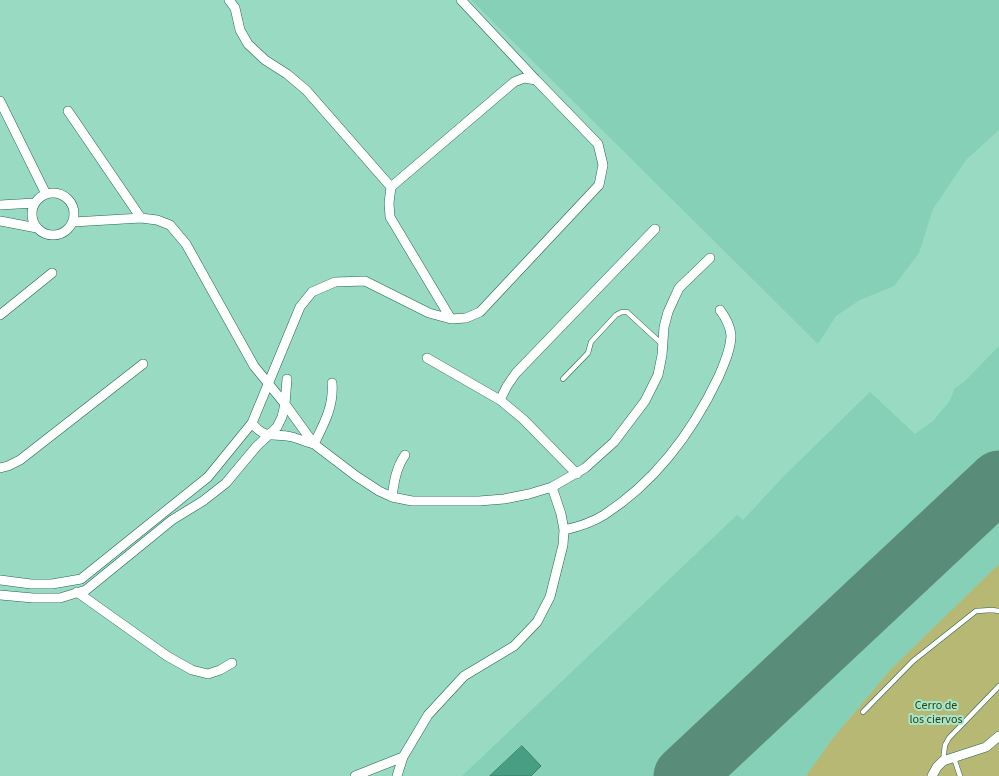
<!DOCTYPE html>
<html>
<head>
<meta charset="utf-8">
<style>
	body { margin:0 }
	canvas { display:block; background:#98dac2 }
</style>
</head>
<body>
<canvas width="999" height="776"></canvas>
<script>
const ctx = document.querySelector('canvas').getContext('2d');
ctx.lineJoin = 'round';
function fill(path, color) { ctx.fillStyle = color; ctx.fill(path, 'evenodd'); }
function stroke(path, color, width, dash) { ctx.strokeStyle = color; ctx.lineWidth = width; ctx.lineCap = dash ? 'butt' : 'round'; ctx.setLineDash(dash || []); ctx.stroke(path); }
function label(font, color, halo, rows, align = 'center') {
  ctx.font = font + ' "Source Sans 3",sans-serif'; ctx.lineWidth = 4; ctx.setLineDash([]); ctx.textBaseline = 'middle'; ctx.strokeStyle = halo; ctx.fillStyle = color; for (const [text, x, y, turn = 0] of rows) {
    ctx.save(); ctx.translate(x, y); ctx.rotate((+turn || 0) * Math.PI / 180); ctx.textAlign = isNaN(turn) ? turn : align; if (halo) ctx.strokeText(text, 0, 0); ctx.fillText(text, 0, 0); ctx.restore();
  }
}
fill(new Path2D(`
	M471 0H999V130L966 160 933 209 919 253 894 286 860 300 836 316 818 344Z
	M999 346V564L892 668 833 738 806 776H462L737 515 743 520 785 475 870 392 915 434 933 421 949 402 955 388 965 381Z`), '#85d0b6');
fill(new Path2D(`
	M999 564V776H806L833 738 892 668Z`), '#b6b873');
stroke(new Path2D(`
	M684 776 999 481`), '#5a8c7a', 61);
const building = new Path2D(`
	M522 746 541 766 531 776H490Z`);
fill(building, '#479e83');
stroke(building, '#3d7e69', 1);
const lane = new Path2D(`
	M563 379 588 353 591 342 616 315 622 312H627L663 345
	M863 712 913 661 976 611 992 610 999 611
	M954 758 960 776
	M943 761 945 745 949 738 999 686`);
const street = new Path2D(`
	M229 0 235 8 240 30 248 44 265 60 287 74 306 90 391 187 389 203 390 217 451 319
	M461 0 536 80
	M0 101 46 194
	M68 111 141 218
	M32 214a21 21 0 1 1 42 0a21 21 0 1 1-42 0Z
	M0 205 35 203
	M0 221 37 228
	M73 222 141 218 157 220 170 225 186 244 254 366 285 404 314 444 356 476 379 491 392 497 412 501H479L504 499 529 494 552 487 585 468 614 442 645 401 658 375 662 355 664 327 668 312 673 301 679 288 710 258
	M0 315 52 273
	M427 358 500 400 523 419 577 474
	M500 400 507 386 516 373 655 229
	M252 423C266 441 274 432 292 437 299 439 307 442 314 444
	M314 444C324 424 334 406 332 383
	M0 468 8 466 20 460 143 364
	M392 497C394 482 396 468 405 455
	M564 530C578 527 591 523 604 515 655 482 693 431 719 376 724 364 731 349 731 335 730 326 726 318 720 310
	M0 580 31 584H52L81 579 208 477 252 423 300 307 312 292 335 282 365 281 429 313 451 319 466 318 480 312 599 185 603 165 598 144 536 80 524 78 514 82 391 187
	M77 592 167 656 192 670 208 674 220 670 232 663
	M0 595 33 598H60L86 590 172 520 203 501 226 483 256 447 277 427 282 417 285 404 287 379
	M355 776 403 757 428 715 464 676 514 646 537 622 550 597 563 545 564 530 561 514 552 487
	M397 776 403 757
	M932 776 937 767 943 761 986 747 999 736`);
stroke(lane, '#236652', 5.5);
stroke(street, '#236652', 10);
stroke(lane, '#fff', 4.5);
stroke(street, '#fff', 9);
label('12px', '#3b3b00', '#a4e7cf', [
	["Cerro de",936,706],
	["los ciervos",936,720]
]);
</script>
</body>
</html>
